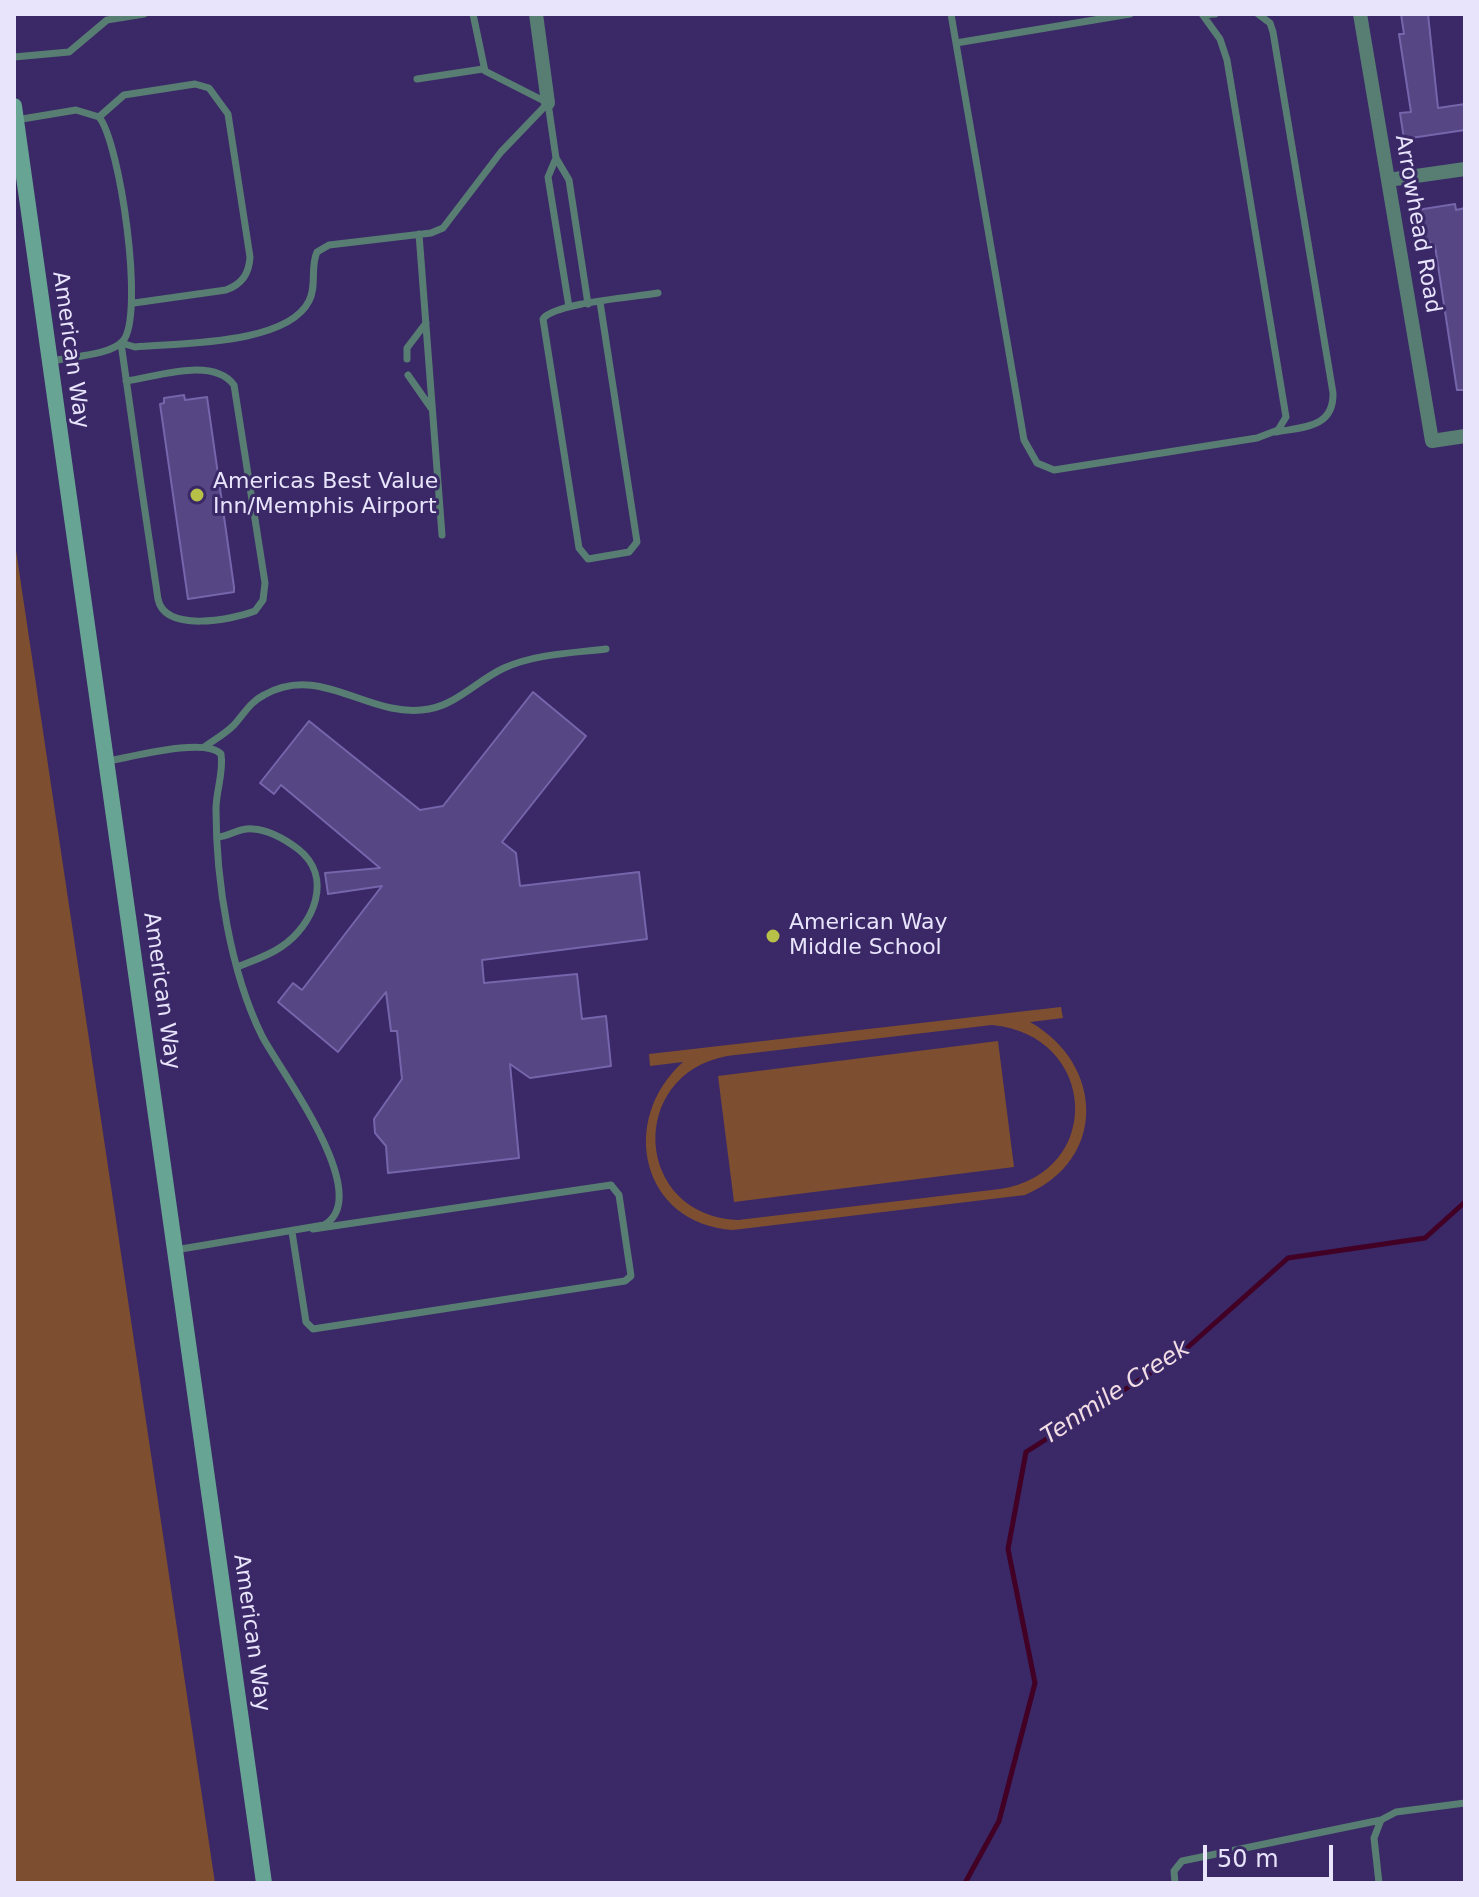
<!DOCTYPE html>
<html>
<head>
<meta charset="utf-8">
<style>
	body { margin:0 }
	#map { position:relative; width:1479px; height:1897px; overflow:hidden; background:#3a2867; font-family:"DejaVu Sans",sans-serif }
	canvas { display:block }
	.frame { position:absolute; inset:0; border:16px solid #e8e4fb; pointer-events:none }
	.scale { position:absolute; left:1203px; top:1845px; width:130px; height:36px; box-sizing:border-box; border:4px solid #e8e4fb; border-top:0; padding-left:10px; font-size:24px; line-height:28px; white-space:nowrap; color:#e8e4fb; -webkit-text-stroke:6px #3a2867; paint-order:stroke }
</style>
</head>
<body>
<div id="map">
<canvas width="1479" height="1897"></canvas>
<div class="frame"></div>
<div class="scale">50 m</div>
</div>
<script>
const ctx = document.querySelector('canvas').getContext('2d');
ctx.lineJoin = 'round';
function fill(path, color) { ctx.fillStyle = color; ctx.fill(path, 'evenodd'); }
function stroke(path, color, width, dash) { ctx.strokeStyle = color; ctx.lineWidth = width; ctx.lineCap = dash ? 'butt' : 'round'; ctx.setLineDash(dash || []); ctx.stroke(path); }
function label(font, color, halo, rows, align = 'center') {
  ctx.font = font + ' "DejaVu Sans",sans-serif'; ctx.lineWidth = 6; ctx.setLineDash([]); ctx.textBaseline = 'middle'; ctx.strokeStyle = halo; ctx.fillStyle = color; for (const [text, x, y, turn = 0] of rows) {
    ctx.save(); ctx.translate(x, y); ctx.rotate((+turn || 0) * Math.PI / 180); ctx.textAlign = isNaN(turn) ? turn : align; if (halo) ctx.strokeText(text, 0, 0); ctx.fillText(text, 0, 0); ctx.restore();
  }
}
fill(new Path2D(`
	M14 537 215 1883H14Z
	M1061 1007 1063 1018 1030 1022C1104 1064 1108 1160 1025 1195L733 1230C641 1224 618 1120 683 1062L650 1066 649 1054ZM992 1025C1098 1035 1105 1173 1000 1189L738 1220C634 1216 626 1075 727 1056Z
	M998 1041 1014 1167 734 1202 718 1076Z`), '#7d4f30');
stroke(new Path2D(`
	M965 1883 999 1821 1035 1683 1008 1549 1026 1452 1179 1355 1288 1258 1425 1238 1465 1202`), '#410024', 5);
const building = new Path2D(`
	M1401 14H1428L1438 108 1465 104V130L1404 139 1400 113 1411 112 1399 34H1404Z
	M1455 204 1456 210 1465 208V390H1457L1435 246 1431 247 1430 242 1422 244 1417 210Z
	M184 395 185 400 207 397 234 587V592L188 599 160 404 164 403V398Z
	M533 692 586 736 502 842 516 853 520 886 639 872 647 939 482 960 484 983 577 974 582 1019 606 1016 611 1066 530 1078 510 1064 519 1158 388 1173 386 1146 375 1133 374 1119 402 1079 397 1031H391L386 992 338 1052 278 1002 293 983 302 990 382 886 328 894 325 873 380 868 281 785 274 794 260 783 309 721 420 810 443 806Z`);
fill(building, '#564684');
stroke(building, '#7565aa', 2);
stroke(new Path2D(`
	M473 14 485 71 548 103
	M951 14 1024 440 1037 463 1054 470 1257 438 1278 430 1286 417 1227 60 1220 39 1202 14
	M1258 14 1270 23 1273 32 1333 393C1334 428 1303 427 1276 432
	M1203 15 1215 14
	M956 43 1130 14
	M14 57 69 52 107 20 144 14
	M417 79 483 69
	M548 103 556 158 569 180 588 304
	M99 117 124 95 195 84 209 88 228 114 250 257C249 274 242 284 226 290L134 303
	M16 120 76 110 99 117C120 142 145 315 123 341 109 356 72 356 52 361
	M556 158 548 177 569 307
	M419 234 442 535
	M600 302 637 542 629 552 588 559 579 548 543 319C553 303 636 297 658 293
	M407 359V348L426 323
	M408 375 431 408
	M126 381C156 377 213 356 234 385L265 583 263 600 255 611C231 620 165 633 158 599 145 514 133 428 121 343L135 347C179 343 287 345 309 301 317 286 310 267 317 252L329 245 431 233 443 228 501 152 548 103
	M204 747C214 740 225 734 234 725 244 714 250 702 264 695 322 662 369 720 429 709 457 704 478 680 504 668 535 654 572 653 606 649
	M108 761C132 757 205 737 221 754 224 772 216 791 216 809 216 881 230 971 262 1036 279 1069 376 1196 324 1225L175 1250
	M218 837C230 836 240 827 253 829 269 830 286 840 298 849 334 877 314 925 281 947 268 956 252 961 237 967
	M292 1232 306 1322 313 1329 625 1281 631 1276 619 1195 611 1185 313 1229
	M1175 1883 1174 1871 1182 1861 1381 1820
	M1379 1883 1374 1838 1381 1820 1396 1812 1465 1803`), '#587d72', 7);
stroke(new Path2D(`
	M536 14 548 103
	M1360 14 1432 441 1465 436
	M1388 180 1465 169`), '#587d72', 14);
stroke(new Path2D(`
	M14 106 264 1883`), '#68a493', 16);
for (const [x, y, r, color] of [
	[197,495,8,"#b7c147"],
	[773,936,8,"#b7c147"]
]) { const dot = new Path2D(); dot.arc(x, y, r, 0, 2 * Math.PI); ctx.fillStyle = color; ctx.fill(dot); stroke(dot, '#3a2867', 3); }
label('22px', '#e8e4fb', '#3a2867', [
	["Arrowhead Road",1417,224,80],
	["American Way",70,350,82],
	["American Way",161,991,82],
	["American Way",251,1633,82]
]);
label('22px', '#e8e4fb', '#3a2867', [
	["Americas Best Value",213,482],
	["Inn/Memphis Airport",213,507],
	["American Way",789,923],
	["Middle School",789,948]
], 'left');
label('italic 24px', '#f3dde5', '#3a2867', [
	["Tenmile Creek",1116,1393,-33]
]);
</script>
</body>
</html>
